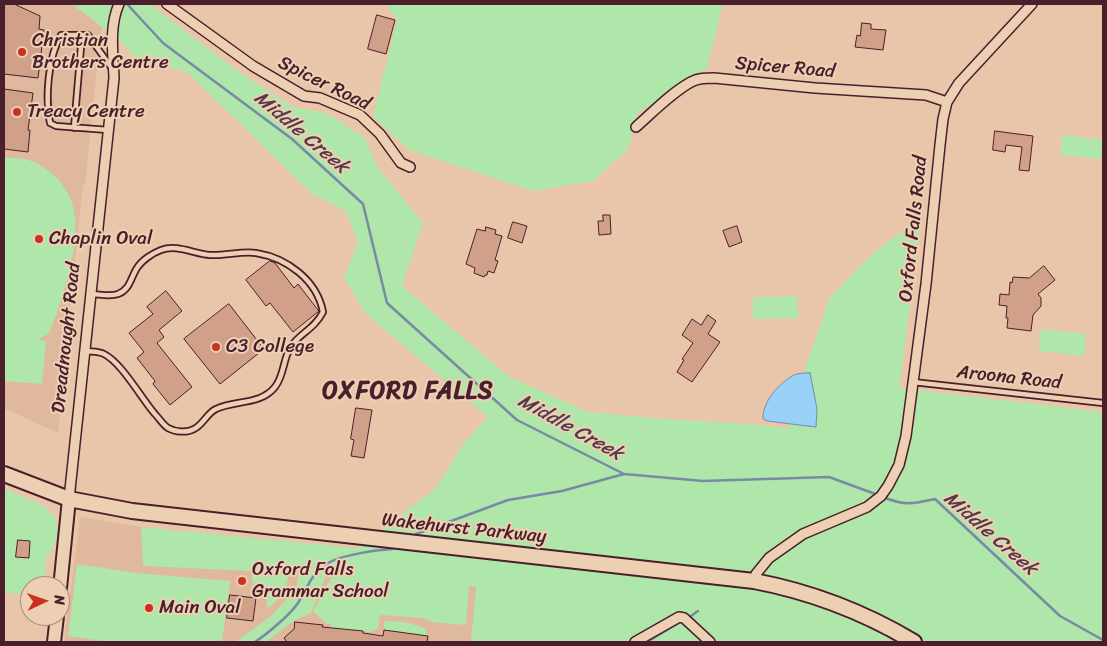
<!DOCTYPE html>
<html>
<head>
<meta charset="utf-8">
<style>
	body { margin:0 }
	#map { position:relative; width:1107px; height:646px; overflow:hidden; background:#e9c6aa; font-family:Sriracha,sans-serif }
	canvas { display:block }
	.frame { position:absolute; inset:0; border:5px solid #4a1f2b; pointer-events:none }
	.north { position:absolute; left:20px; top:576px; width:50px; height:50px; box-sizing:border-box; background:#edd0b4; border:1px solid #ac897d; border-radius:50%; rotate:87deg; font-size:14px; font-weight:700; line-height:20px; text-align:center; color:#4a1f2b }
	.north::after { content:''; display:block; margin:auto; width:18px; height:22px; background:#c8321e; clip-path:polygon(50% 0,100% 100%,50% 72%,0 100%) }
</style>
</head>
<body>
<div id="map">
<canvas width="1107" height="646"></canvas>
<div class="frame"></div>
<div class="north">N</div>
</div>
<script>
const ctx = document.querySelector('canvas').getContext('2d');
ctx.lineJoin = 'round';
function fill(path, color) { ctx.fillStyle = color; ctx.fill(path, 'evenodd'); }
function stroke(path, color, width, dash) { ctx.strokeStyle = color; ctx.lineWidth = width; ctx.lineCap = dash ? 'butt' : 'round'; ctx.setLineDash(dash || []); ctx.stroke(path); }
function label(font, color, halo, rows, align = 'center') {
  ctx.font = font + ' Sriracha,sans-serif'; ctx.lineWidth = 4; ctx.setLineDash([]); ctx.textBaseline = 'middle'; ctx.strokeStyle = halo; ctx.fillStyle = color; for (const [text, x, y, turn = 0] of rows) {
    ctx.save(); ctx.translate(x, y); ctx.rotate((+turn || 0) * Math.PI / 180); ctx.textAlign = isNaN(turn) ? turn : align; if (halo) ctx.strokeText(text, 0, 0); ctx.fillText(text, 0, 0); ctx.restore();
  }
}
fill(new Path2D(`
	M4 4H94L102 24 89 143 86 181 83 186 70 308V323L58 433 4 408Z
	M80 517 141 527 357 548 355 575 477 587 471 642H64Z`), '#dfb89e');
fill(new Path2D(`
	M72 4H150L238 71 292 106 328 114 364 137 379 169 423 223 402 286 508 376 588 412 664 419 736 423 789 428 805 369 830 297 871 255 922 216 899 388 1103 412V642H471L476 587 469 586 466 625 432 622 422 618 380 615 378 628 371 632 331 628V623L327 624 313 611 334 573H327L311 613 295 620 266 642H235L271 616 296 589 299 570 285 567C294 580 281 602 267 608V602L260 585 252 582V571L143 566 141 527 357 548 435 489 465 442 488 417 366 314 344 278 358 243 346 211 312 194 187 72 138 60 120 41Z
	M386 4H723L707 68 638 113 628 149 593 181 533 191 409 150 373 117 397 19Z
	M1062 135 1103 140 1101 159 1060 155Z
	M4 157C13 158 26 158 34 162 88 189 79 239 65 287 62 296 53 328 48 334 45 336 41 338 38 340L46 341 42 384 4 381Z
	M797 296 798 318 753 319V297Z
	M1041 329 1086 334 1084 356 1039 351Z
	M4 488 44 506 56 518 58 536 49 555 47 554 44 586H30V595L4 592Z
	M77 564 136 573 230 581 222 642H112L68 636Z
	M384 621 405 622 425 628 428 636 384 630Z`), '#afe6a9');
const water = new Path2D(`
	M810 373 817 409 816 427 767 421 763 419C762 402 779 383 794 375 799 373 805 373 810 373Z`);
fill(water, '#98d2f8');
stroke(water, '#798aa6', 1);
stroke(new Path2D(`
	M127 4 163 43 292 139 363 204 387 303 517 420 624 474 703 481 829 477 878 495
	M883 497C904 506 913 504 935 499L1060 616 1103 640
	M416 534 508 500 562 491 624 474
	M691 616 698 611
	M255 642C267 634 290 615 298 603 309 586 309 576 328 563 341 555 377 550 392 549
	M647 642 680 622`), '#798aa6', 2.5);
const building = new Path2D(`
	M4 4H14L40 16 39 29 44 30 38 78 4 74Z
	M377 15 395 20 386 54 368 49Z
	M862 23 871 24V29L886 30 883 50 855 47 857 35 860 36Z
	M4 89 33 93 28 130H30L28 152 4 149Z
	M995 131 1033 136 1029 171 1019 170 1022 147 1006 145 1005 152 993 150Z
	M603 215H610L611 234 599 235 598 221H603Z
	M513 222 527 226 522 243 508 238Z
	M737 226 742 242 729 247 723 231Z
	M486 227 496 230 495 234 502 236 495 260 498 261 494 273 488 271 487 275H485L484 277 474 273 475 268 466 264 477 229 485 231Z
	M270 261 275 263 294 288 298 284 318 310 319 311 293 332 270 303 266 306 246 280Z
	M1044 266 1055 280 1038 294 1041 298V306L1033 315 1031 331 1007 328 1008 318H1006L1007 306 999 305 1000 294 1009 295 1010 282 1012 283 1013 277 1029 278Z
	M166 291 182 311 159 330 164 337 157 343 192 387 170 405 153 384 155 381 137 358 144 352 129 333 153 314 147 307Z
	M229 304 264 349 220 384 184 339Z
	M708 315 716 321 708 334 720 342 692 382 677 372 684 360 682 359 693 343 682 335 692 319 701 325Z
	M356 408 372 410 364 458 351 456 354 440 351 439Z
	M18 540 30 541 29 558 16 557Z
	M230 595 256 598 253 621 227 618Z
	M295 622 323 625 322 627 363 631V633L383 636 384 630 428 636 427 642H287L284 638 294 629Z`);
fill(building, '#d1a088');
stroke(building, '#4a1f2b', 1);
const lane = new Path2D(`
	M74 128 82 35
	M108 130 56 126 50 123C45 98 48 57 61 35H88L111 67
	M85 351C91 352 98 351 104 354 122 363 141 398 155 414 159 418 163 425 168 428 175 432 187 433 194 429 203 425 207 413 216 409 235 400 261 405 275 387 284 376 283 360 290 348 299 333 314 330 323 312 317 280 287 258 256 253 241 251 225 256 210 255 194 254 177 244 161 250 153 253 142 260 137 268 131 277 130 290 118 294 110 297 99 294 91 294
	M913 382 1103 403`);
const street = new Path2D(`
	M167 4 253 66 304 96 320 98 360 115 380 134 401 163 410 167
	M636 127C653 112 671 93 691 82 698 78 706 78 714 78L815 88 926 95 947 102
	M69 499 114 78C113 54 109 26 119 4
	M754 581 756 574 769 558 803 534 867 507 881 496 888 486 899 465 906 436 926 284 940 145 943 119 947 102 959 83 1032 4
	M635 642 679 617 684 618 710 642`);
const secondary = new Path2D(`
	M60 588 69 499
	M54 642 57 616`);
const primary = new Path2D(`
	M4 474 69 499 132 511 754 581C812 592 864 612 914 642`);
stroke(lane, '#4a1f2b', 8);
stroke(street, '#4a1f2b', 12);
stroke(secondary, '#4a1f2b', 16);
stroke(primary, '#4a1f2b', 18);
stroke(lane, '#edd0b4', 4.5);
stroke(street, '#edd0b4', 9);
stroke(secondary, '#edd0b4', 12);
stroke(primary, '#edd0b4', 14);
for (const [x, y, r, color] of [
	[22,52,5,"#c8321e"],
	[17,112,5,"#c8321e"],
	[39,239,5,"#c8321e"],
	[216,347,5,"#c8321e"],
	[242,581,5,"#c8321e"],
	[149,608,5,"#c8321e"]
]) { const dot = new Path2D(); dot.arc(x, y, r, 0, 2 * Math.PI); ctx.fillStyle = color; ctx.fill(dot); stroke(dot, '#edd0b4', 2); }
label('19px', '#4a1f2b', '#edd0b4', [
	["Christian",32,41],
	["Brothers Centre",32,63],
	["Treacy Centre",27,112],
	["Chaplin Oval",49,239],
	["C3 College",226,347],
	["Oxford Falls",252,570],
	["Grammar School",252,592],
	["Main Oval",159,608]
], 'left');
label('19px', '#4a1f2b', '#edd0b4', [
	["Spicer Road",785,68,5],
	["Spicer Road",324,84,26],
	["Oxford Falls Road",914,229,-84],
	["Dreadnought Road",67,338,-84],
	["Aroona Road",1009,378,6],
	["Wakehurst Parkway",464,529,6]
]);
label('italic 20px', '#563a4a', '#edd0b4', [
	["Middle Creek",301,133,40],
	["Middle Creek",570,428,29],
	["Middle Creek",990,534,41]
]);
ctx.letterSpacing = '1px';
label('bold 24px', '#4a1f2b', '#edd0b4', [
	["OXFORD FALLS",408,392]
]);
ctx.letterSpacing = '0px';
</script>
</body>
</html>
